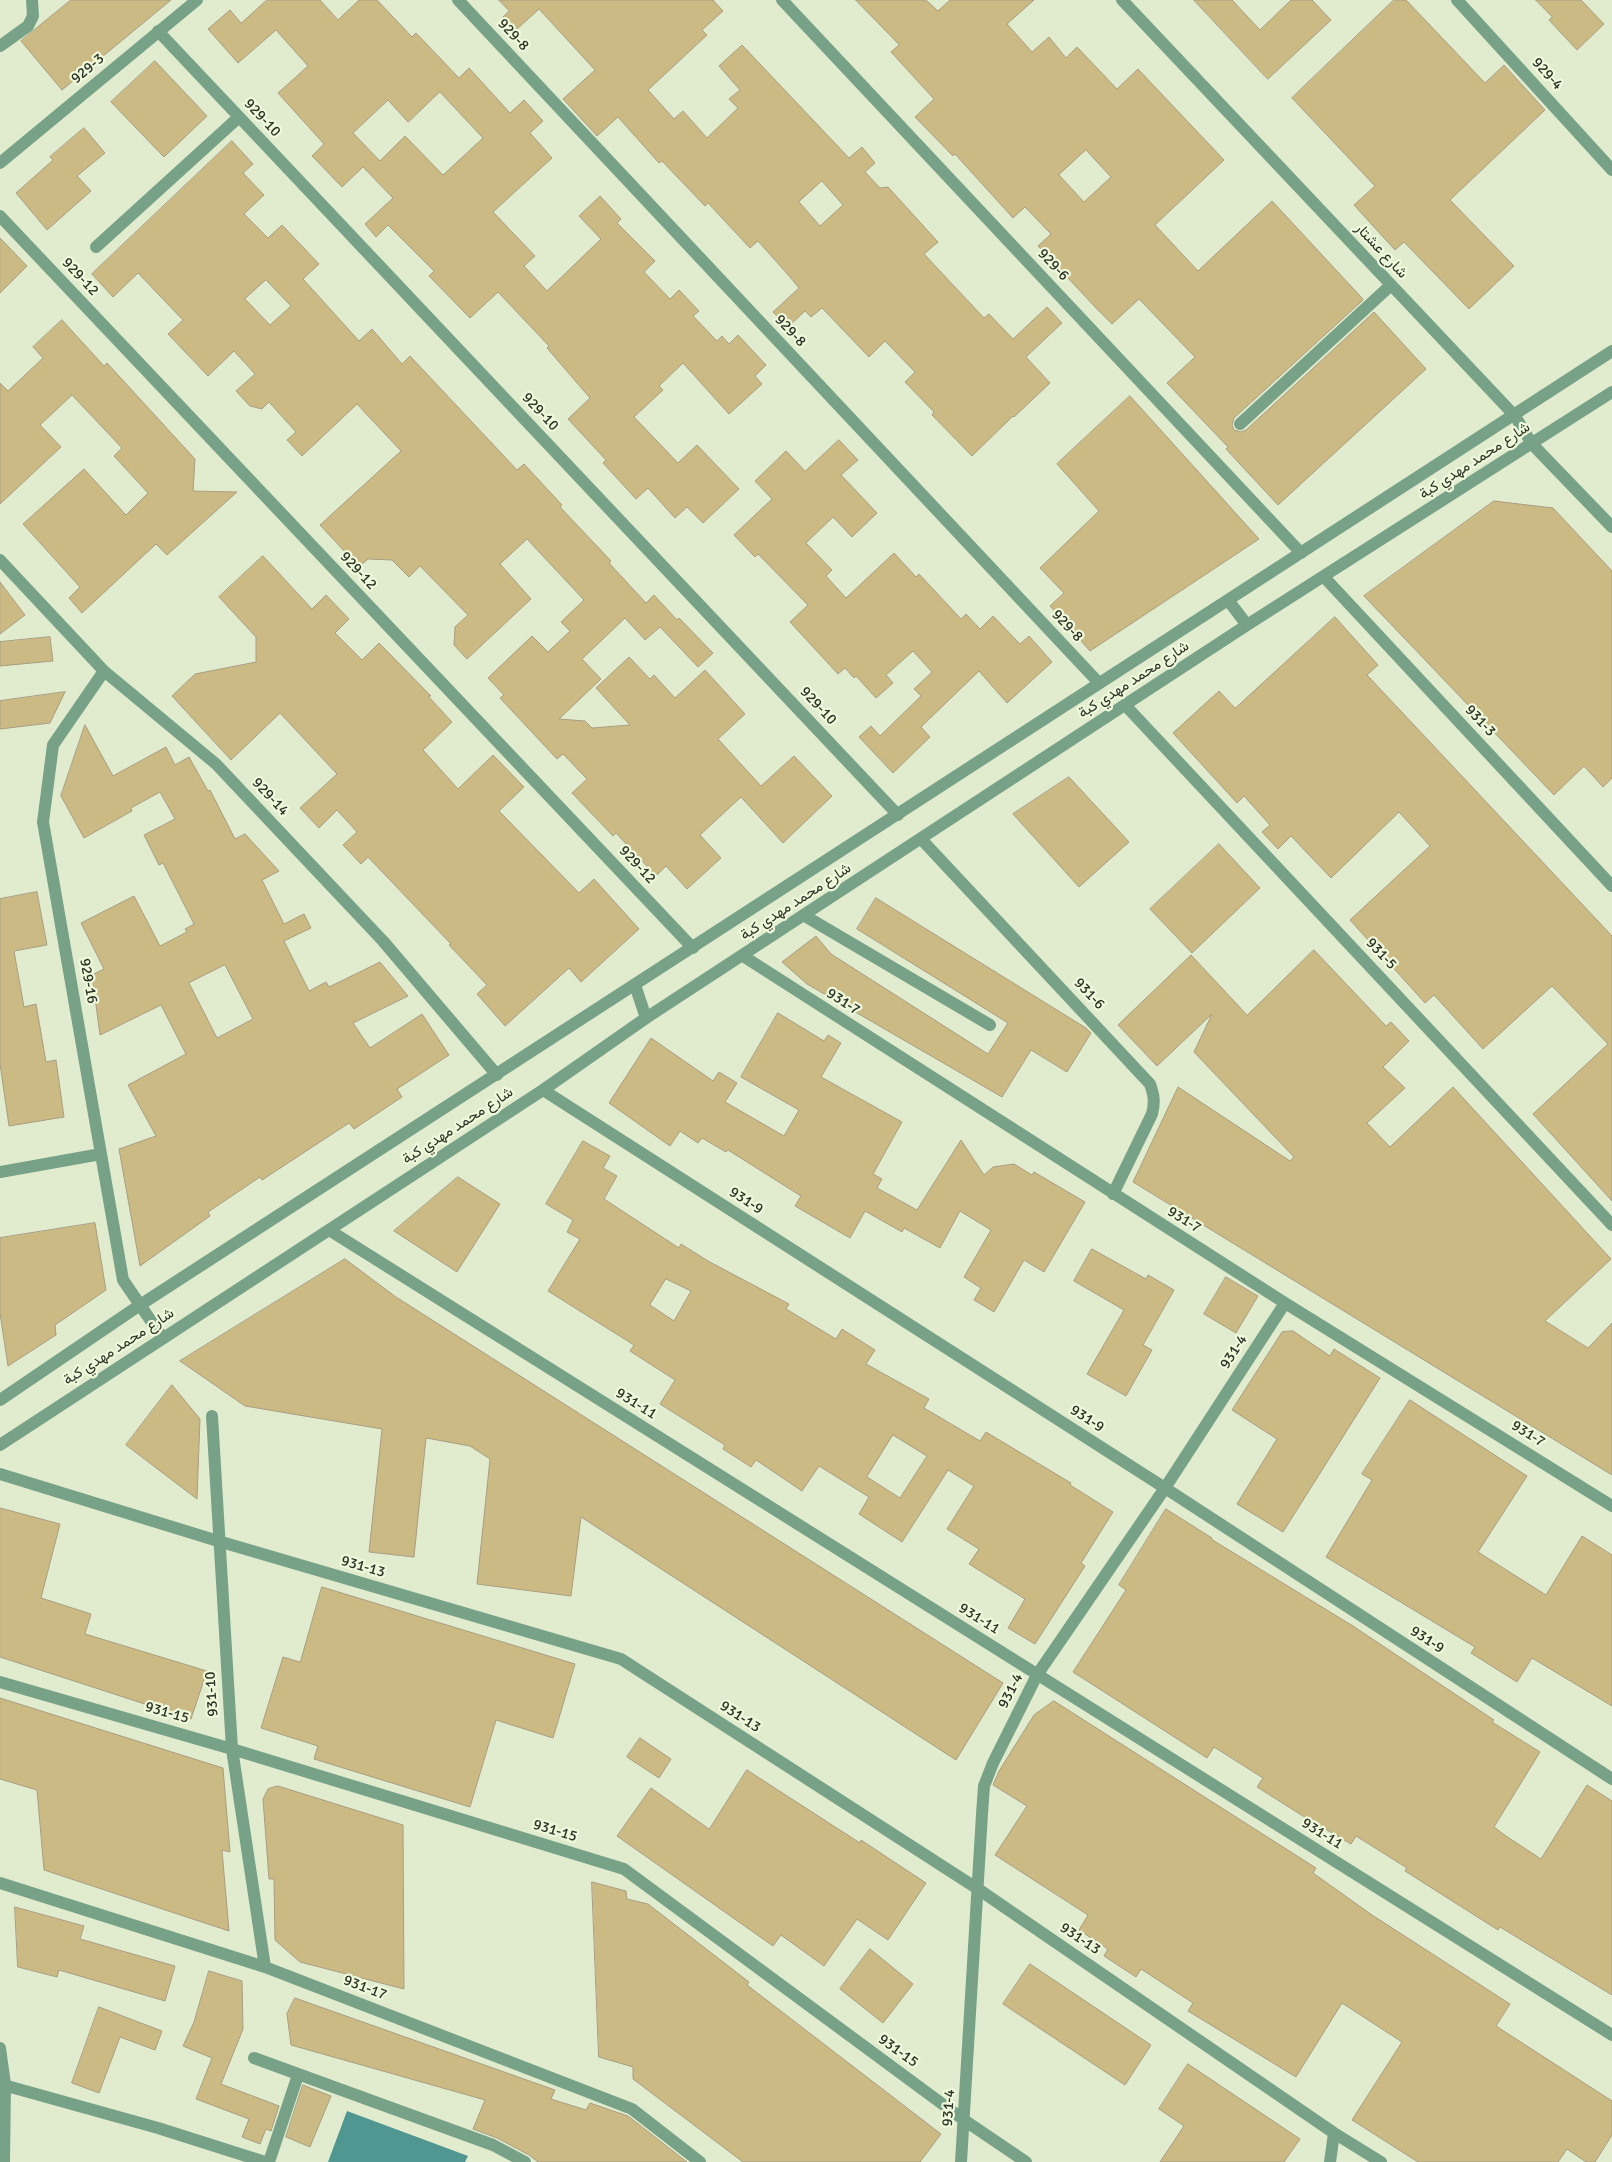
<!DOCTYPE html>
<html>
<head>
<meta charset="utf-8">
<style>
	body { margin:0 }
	canvas { display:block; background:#e1ecce }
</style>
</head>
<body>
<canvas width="1612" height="2162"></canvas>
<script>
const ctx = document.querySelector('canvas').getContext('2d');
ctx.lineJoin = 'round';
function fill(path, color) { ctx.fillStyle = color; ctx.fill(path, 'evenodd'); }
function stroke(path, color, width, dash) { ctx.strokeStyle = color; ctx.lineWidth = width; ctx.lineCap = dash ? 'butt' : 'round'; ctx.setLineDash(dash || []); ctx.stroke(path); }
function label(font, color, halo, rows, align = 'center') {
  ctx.font = font + ' Signika,Vazirmatn,sans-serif'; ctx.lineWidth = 4.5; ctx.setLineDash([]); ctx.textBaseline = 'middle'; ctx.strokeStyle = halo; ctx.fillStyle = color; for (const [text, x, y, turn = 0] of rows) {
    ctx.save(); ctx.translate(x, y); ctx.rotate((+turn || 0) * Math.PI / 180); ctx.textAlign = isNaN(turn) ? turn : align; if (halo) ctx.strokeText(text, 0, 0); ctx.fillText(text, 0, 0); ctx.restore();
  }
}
fill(new Path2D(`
	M347 2111 468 2156 465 2162H328Z`), '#509792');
const building = new Path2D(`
	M71 0H171L62 90 21 41Z
	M267 0H320L338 20 359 0H377L412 37 416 33 459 78 469 68 510 113 524 100 543 121 530 133 552 158 493 212 535 256 524 266 547 291 601 239 579 216 600 196 621 219 617 223 655 261 644 272 670 299 679 290 699 311 693 316 717 341 722 336 729 344 738 335 766 365 755 376 762 384 729 414 683 363 659 386 663 390 634 417 678 463 697 445 739 489 703 523 687 507 675 518 648 488 636 499 603 463 606 460 568 419 590 398 547 348 549 346 498 292 470 318 429 276 434 271 388 225 376 237 365 224 393 198 363 167 342 187 312 156 324 144 278 93 308 66 276 30 238 63 208 29 230 10 241 23ZM440 92 483 138 443 175 405 136 380 161 353 133 388 100 408 122Z
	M499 0H713L723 11 702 30 707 35 648 90 674 119 683 111 707 138 738 108 729 99 740 90 719 66 742 45 849 158 862 147 875 163 865 172 880 188 888 187 938 242 924 254 984 318 989 314 1013 339 1047 307 1062 323 1026 357 1050 383 1014 417 1013 416 972 456 932 415 934 412 905 382 915 372 885 341 869 357 822 308 811 317 805 311 788 327 773 312 799 288 790 277 758 241 750 248 708 203 705 206 662 161 659 163 618 117 597 136 563 99 595 70 539 9 516 30 503 17 509 11ZM822 181 843 205 820 226 799 202Z
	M856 0H926L938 11 950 0H1034L1007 24 1032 52 1049 37 1066 58 1077 47 1117 89 1138 69 1224 160 1155 225 1198 271 1272 201 1362 298 1363 300 1234 418 1232 425 1234 430 1241 432 1246 430 1374 312 1426 369 1278 505 1226 449 1228 447 1167 383 1195 357 1139 299 1112 324 1097 309 1038 246 1051 234 1025 207 1013 218 955 154 953 156 915 117 934 99 891 52 899 45ZM1086 150 1111 177 1084 202 1059 175Z
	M1194 0H1232L1260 30 1291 0H1312L1331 20 1268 79Z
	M1394 0H1406L1485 83 1504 65 1545 110 1450 200 1514 266 1469 309 1404 242 1395 250 1354 205 1375 186 1292 98Z
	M1536 0H1581L1604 24 1577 50 1549 20 1552 17Z
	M155 61 207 116 164 157 111 102Z
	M84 128 105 153 77 176 91 191 47 230 16 193 53 160 50 157Z
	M232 141 253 164 243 173 264 195 244 214 268 238 282 225 319 264 303 279 359 341 372 329 402 364 410 356 517 470 524 464 562 505 560 507 611 561 609 563 646 603 654 595 677 620 679 618 713 653 698 667 660 627 645 640 625 618 582 659 601 679 559 719 585 721 592 728 630 725 596 688 629 657 650 679 654 675 675 698 705 670 745 714 718 739 761 786 794 756 832 796 783 843 741 797 700 835 721 858 687 889 666 866 656 876 616 833 613 836 572 793 587 779 563 754 557 759 500 698 504 695 488 678 532 636 548 652 570 631 561 622 584 600 527 539 500 564 531 599 467 659 454 645 455 627 468 615 420 566 409 577 392 560 368 559 359 567 320 525 401 451 357 404 302 456 287 440 296 432 269 402 262 409 250 406 236 391 255 374 234 351 208 376 168 334 183 320 138 273 113 297 92 274ZM266 280 291 306 270 325 245 299Z
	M0 238 27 266 0 293Z
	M62 320 104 366 107 363 195 459 193 491 237 492 167 555 156 544 82 613 69 598 80 587 23 524 84 469 126 515 148 493 114 456 122 448 72 395 40 425 61 447 0 504V383L8 391 43 358 33 347Z
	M1130 396 1259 539 1090 651 1050 606 1064 593 1040 568 1099 511 1057 464Z
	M839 440 858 460 841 475 877 513 852 537 833 517 806 543 832 570 826 576 846 598 894 553 916 577 919 574 961 619 966 614 980 629 993 616 1020 644 1029 636 1052 662 1007 703 979 671 921 727 930 737 893 773 859 737 871 726 880 736 921 696 914 689 932 672 913 651 886 675 893 683 876 698 856 676 854 678 845 668 838 674 790 622 808 605 758 554 755 557 734 535 772 499 755 481 786 451 805 471Z
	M1494 501 1553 508 1612 571V778L1603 787 1584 766 1554 795 1364 596Z
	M263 556 312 609 326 595 349 619 335 633 362 660 379 643 431 696H428L452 722 423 750 458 789 493 755 524 787 499 811 579 893 594 879 639 929 581 982 569 968 505 1026 477 994 487 985 449 945 451 944 368 857 361 864 343 845 357 832 337 810 319 828 300 808 337 774 280 713 231 760 172 696 195 674 256 662V637L219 597Z
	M0 582 25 615 0 634Z
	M1335 617 1378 665 1367 675 1612 936V1201L1533 1114 1608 1044 1552 986 1483 1049 1434 995 1425 1003 1350 920 1430 846 1399 812 1331 878 1291 836 1278 849 1262 832 1270 825 1244 796 1237 803 1173 733 1219 691 1235 708Z
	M50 637 53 661 0 666V642Z
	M65 692 50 723 0 729V701Z
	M85 725 113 776 166 747 175 765 189 757 208 791 210 790 235 839 245 834 279 871 262 880 284 924 304 914 311 928 284 941 309 991 326 982 329 987 380 962 408 996 353 1023 370 1048 422 1014 449 1055 397 1089 402 1097 354 1129 349 1123 262 1180 260 1177 208 1212 210 1216 140 1266 119 1149 156 1136 128 1085 186 1054 161 1005 100 1035 92 975 104 969 81 923 134 896 160 946 187 932 185 929 194 924 163 863 159 865 144 835 175 819 160 792 131 808 132 811 84 838 61 796ZM225 965 253 1019 217 1038 189 983Z
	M1069 777 1129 842 1079 887 1013 814Z
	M1219 844 1260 888 1192 953 1150 909Z
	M37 892 47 945 14 951 24 1007 36 1004 46 1062 56 1060 64 1117 9 1126 0 1064V899Z
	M876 898 1086 1028 1091 1033 1067 1072 1031 1050 1002 1097 807 984 782 962 816 936 831 954 988 1054 1008 1023 857 929Z
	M1314 950 1386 1026 1391 1022 1409 1041 1383 1067 1405 1088 1367 1123 1390 1147 1453 1087 1611 1259 1545 1321 1588 1348 1612 1323V1475L1133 1182 1178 1087 1290 1161 1294 1157 1194 1052 1212 1014 1157 1066 1118 1025 1191 955 1247 1015Z
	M778 1013 824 1041 828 1035 841 1043 821 1077 902 1122 873 1174 882 1179 877 1188 917 1210 961 1140 984 1175 993 1167 1014 1164 1032 1175 1034 1172 1085 1202 1044 1272 1024 1260 994 1312 974 1300 981 1288 964 1277 991 1230 960 1211 940 1248 904 1228 902 1232 865 1211 850 1238 795 1206 801 1196 728 1150 726 1152 702 1138 698 1143 680 1131 670 1146 609 1103 651 1038 713 1081 719 1072 737 1083 725 1102 784 1136 799 1110 741 1077Z
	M583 1141 610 1156 603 1168 617 1176 604 1199 679 1248 681 1244 708 1261 789 1304 786 1309 836 1339 842 1329 875 1350 866 1364 929 1399 924 1408 980 1441 986 1432 1071 1483 1070 1485 1113 1512 1081 1563 1085 1566 1035 1644 1008 1628 1025 1599 969 1564 979 1549 947 1529 974 1486 948 1470 902 1542 859 1514 869 1497 819 1466 802 1491 756 1460 751 1467 723 1449 725 1445 660 1404 675 1380 630 1351 634 1345 548 1291 580 1239 567 1232 573 1220 546 1204ZM666 1279 691 1291 674 1321 650 1305ZM893 1435 927 1456 900 1498 867 1477Z
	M458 1177 500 1204 457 1272 394 1231Z
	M95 1223 106 1290 55 1325 56 1335 8 1366 0 1313V1238Z
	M1092 1249 1146 1279 1148 1275 1174 1290 1143 1345 1152 1350 1126 1396 1087 1374 1124 1310 1074 1281Z
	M345 1259 396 1297 1003 1683 956 1760 581 1517 571 1596 477 1584 490 1459 470 1446 426 1438 414 1557 369 1552 382 1429 245 1406 180 1361Z
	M1226 1277 1258 1296 1236 1333 1204 1314Z
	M1293 1331 1330 1356 1334 1349 1380 1378 1283 1532 1237 1504 1277 1439 1232 1410 1282 1332Z
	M172 1385 200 1419 197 1499 126 1445Z
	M1410 1400 1527 1476 1478 1552 1546 1595 1582 1536 1612 1555V1706L1532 1658 1517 1682 1471 1653 1475 1647 1326 1557 1372 1480 1362 1474Z
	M0 1508 60 1524 41 1598 91 1614 85 1634 207 1671 191 1719 0 1657Z
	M1166 1509 1212 1538 1211 1539 1353 1626 1494 1720 1492 1722 1540 1752 1494 1827 1506 1836 1541 1859 1587 1785 1612 1801V1995L1500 1927 1498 1930 1405 1871 1407 1868 1356 1836 1351 1844 1303 1816 1257 1787 1263 1778 1214 1747 1207 1758 1073 1672 1126 1590 1119 1585Z
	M322 1587 575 1664 553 1738 496 1720 470 1807 314 1759 318 1746 261 1728 283 1657 300 1662Z
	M0 1698 223 1768 230 1852 222 1850 229 1931 44 1870 37 1790 0 1779Z
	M1054 1701 1316 1868 1313 1873 1372 1915 1510 2004 1496 2026 1612 2101V2135L1595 2162H1586L1567 2149 1558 2162H1418L1352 2120 1402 2042 1342 2003 1296 2077 1188 2011 1193 2003 1141 1969 1136 1977 1104 1956 1108 1949 1079 1930 1088 1915 995 1855 1027 1806 993 1785 999 1771 1034 1715Z
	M640 1738 671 1759 659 1778 627 1757Z
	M747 1770 860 1843 861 1840 926 1883 888 1940 857 1919 824 1966 781 1935 773 1946 617 1836 651 1788 709 1829Z
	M278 1786 403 1825 404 1989 300 1962 275 1940 274 1879H269L263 1799 268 1789Z
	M592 1882 626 1891 627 1899 648 1904 749 1982 747 1985 941 2134 920 2162H743L633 2079V2067L599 2057Z
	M15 1907 84 1926 80 1939 175 1966 165 2001 59 1970 57 1977 18 1967Z
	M870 1949 913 1984 883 2023 840 1989Z
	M1030 1964 1151 2045 1125 2085 1003 2004Z
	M209 1971 242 1981 243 2029 221 2084 279 2106 271 2131 266 2129 260 2144 242 2137 249 2119 196 2099 212 2058 183 2046 194 2022Z
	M295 1998 555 2090 551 2099 586 2110 590 2103 628 2116 687 2162H538L529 2155 497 2138 473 2129 485 2100 291 2045 287 2014Z
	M99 2007 162 2031 155 2050 120 2037 99 2093 72 2083Z
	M1188 2064 1300 2139 1284 2162H1160L1184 2126 1159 2109Z
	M303 2085 331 2096 310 2147 286 2137Z`);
fill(building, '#ccba85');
stroke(building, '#a89e82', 1);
stroke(new Path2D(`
	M458 0 1099 683
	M782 0 1301 553
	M1122 0 1515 416 1532 444 1612 527
	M1457 0 1612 170
	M158 31 898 815
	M0 46 28 26 33 16 32 0
	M0 163 197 0
	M0 216 693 948
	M96 247 239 117
	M1240 424 1391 285
	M0 560 104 671 216 764 383 941 497 1075
	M1324 577 1612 886
	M1228 600 1247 625
	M104 671 53 745 43 822 123 1280 162 1337
	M1126 706 1612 1225
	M922 840 1150 1084C1154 1095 1155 1102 1152 1114L1113 1194
	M805 916 990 1025
	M743 956 1285 1303 1612 1506
	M635 985 646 1018
	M543 1090 1165 1488 1612 1779
	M0 1172 101 1154
	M329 1230 1612 2035
	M0 1400 140 1305 1612 351
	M212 1416 232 1749 265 1967
	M0 1445 543 1090 646 1018 1247 625 1612 392
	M0 1474 218 1541 621 1659 978 1889 1334 2133 1381 2162
	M0 1682 232 1749 624 1869 964 2120 1026 2162
	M0 1883 265 1967 632 2109 700 2162
	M0 2048 5 2084 4 2162
	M254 2058 493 2145 525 2162
	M0 2084 158 2128 265 2162
	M269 2162 298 2075
	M961 2162 982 1814 984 1786 993 1763 1037 1675 1165 1488 1285 1303
	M1330 2162 1334 2133`), '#78a287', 12);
label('15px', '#2e3226', '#eef9db', [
	["929-8",513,35,47],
	["929-3",88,69,-40],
	["929-4",1547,74,48],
	["929-10",262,118,47],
	["شارع عشتار",1381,251,47],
	["929-6",1053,265,47],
	["929-12",80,277,47],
	["929-8",790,331,47],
	["929-10",540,412,47],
	["شارع محمد مهدي كبة",1475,461,-33],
	["929-12",358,571,47],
	["929-8",1067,626,47],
	["شارع محمد مهدي كبة",1134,680,-33],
	["929-10",818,706,47],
	["931-3",1480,721,47],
	["929-14",270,797,47],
	["929-12",637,865,47],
	["شارع محمد مهدي كبة",796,902,-33],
	["931-5",1381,954,47],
	["929-16",88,981,80],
	["931-6",1089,994,47],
	["931-7",843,1002,33],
	["شارع محمد مهدي كبة",458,1126,-33],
	["931-9",746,1201,33],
	["931-7",1184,1220,32],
	["شارع محمد مهدي كبة",119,1347,-33],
	["931-4",1234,1352,-57],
	["931-11",636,1404,32],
	["931-9",1087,1419,33],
	["931-7",1528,1434,32],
	["931-13",363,1567,16],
	["931-11",979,1619,32],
	["931-9",1427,1640,33],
	["931-4",1011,1691,-63],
	["931-10",212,1694,-94],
	["931-15",167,1713,16],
	["931-13",740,1717,33],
	["931-15",555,1831,17],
	["931-11",1322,1834,32],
	["931-13",1080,1939,34],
	["931-17",365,1988,21],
	["931-15",898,2051,36],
	["931-4",949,2108,-86]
]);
</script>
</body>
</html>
